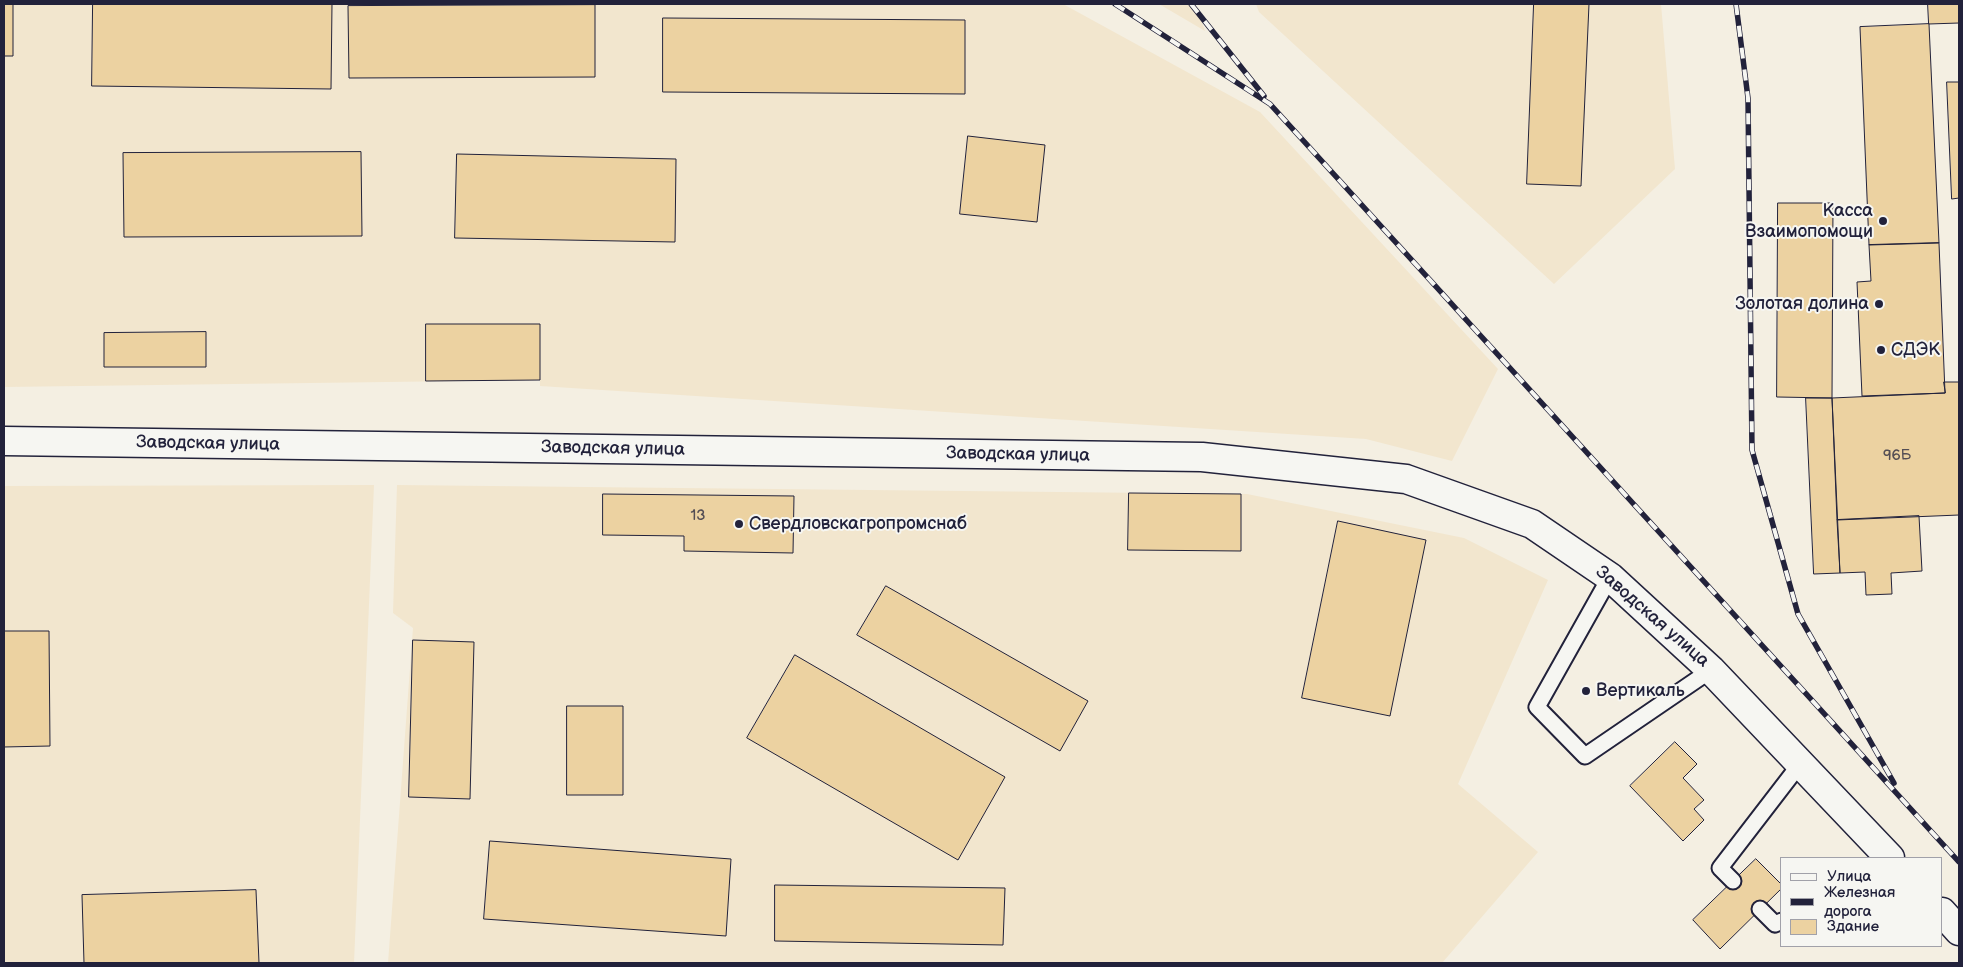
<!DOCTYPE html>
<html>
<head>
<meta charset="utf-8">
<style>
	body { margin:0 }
	#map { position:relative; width:1963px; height:967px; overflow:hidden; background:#f4efe2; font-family:"Balsamiq Sans",sans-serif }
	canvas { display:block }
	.frame { position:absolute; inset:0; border:5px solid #22223b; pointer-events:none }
	.legend { position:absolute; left:1780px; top:857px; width:162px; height:90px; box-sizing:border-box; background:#f6f6f2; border:1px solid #a1a1a9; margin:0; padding:6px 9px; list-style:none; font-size:15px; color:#22223b }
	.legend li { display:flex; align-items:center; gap:10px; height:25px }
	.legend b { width:25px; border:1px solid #a1a1a9 }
</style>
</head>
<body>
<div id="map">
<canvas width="1963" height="967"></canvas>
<div class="frame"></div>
<ul class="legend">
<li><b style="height:6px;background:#f6f6f2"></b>Улица</li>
<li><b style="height:6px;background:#22223b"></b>Железная дорога</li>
<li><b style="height:14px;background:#ecd2a1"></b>Здание</li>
</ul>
</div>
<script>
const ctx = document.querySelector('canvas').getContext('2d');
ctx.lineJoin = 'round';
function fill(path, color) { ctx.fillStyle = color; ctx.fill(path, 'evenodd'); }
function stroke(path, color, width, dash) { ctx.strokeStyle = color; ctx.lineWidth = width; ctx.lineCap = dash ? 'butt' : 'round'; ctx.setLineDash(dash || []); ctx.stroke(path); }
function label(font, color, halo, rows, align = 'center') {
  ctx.font = font + ' "Balsamiq Sans",sans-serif'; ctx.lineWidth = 4; ctx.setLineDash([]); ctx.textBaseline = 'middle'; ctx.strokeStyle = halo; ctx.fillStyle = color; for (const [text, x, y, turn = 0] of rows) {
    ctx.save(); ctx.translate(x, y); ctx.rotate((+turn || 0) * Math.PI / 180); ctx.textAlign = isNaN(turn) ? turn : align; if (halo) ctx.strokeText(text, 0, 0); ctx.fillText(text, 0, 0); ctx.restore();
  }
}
fill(new Path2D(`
	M4 4H1063L1260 112 1498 369 1452 461 1366 439 540 386V380L4 387Z
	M1159 4H1195L1205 31Z
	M1256 4H1661L1675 169 1554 284 1259 12Z
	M374 485 354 963H4V486Z
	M397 485 1247 494 1464 538 1548 580 1458 784 1538 852 1442 963H388L413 628 393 613Z`), '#f2e6ce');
const building = new Path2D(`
	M4 4H13V56H4Z
	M93 4H332L331 89 92 86Z
	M1534 4H1589L1581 186 1527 184Z
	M1928 4H1959V23L1929 24Z
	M595 5V77L349 78 348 6Z
	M663 18 965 20V94L663 92Z
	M1929 24 1939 243 1869 245 1860 27Z
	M1947 82H1959V198L1952 199Z
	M968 136 1045 145 1037 222 960 214Z
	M361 152 362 236 124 237 123 153Z
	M457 154 676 159 675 242 455 238Z
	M1778 203H1833L1832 398 1777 397Z
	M1939 243 1945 393 1862 396 1857 282 1871 281 1869 245Z
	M426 324H540V380L426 381Z
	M206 332V367H104V333Z
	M1944 382H1959V515L1837 520 1832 398 1945 393Z
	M1806 398H1832L1840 573 1814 574Z
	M1129 493 1241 494V551L1128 550Z
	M603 494 794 496 793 553 684 551V536L603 535Z
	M1919 516 1922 571 1891 573 1892 594 1866 595 1865 572 1840 573 1837 520Z
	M1338 521 1426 540 1390 716 1302 698Z
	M886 586 1088 701 1060 751 857 635Z
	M4 631H49L50 746 4 747Z
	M413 640 474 642 470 799 409 797Z
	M795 655 1005 777 958 860 747 738Z
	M567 706H623V795H567Z
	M1675 742 1697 764 1683 778 1704 800 1694 809 1704 820 1683 841 1630 786Z
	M490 841 731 859 726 936 484 919Z
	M1756 859 1782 885V888L1720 949 1693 920Z
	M775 885 1005 888 1003 945 775 941Z
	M256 890 259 963H84L82 895Z`);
fill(building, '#ecd2a1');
stroke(building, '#22223b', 1);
const lane = new Path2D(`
	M1610 577 1537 707 1585 756 1711 670
	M1733 881 1720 868 1800 764
	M1760 909 1775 924 1782 921`);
const secondary = new Path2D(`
	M4 441 1202 457 1406 479 1532 524 1610 577 1711 670 1890 858
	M1942 912 1959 931`);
stroke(lane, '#22223b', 19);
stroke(secondary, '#22223b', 31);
stroke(lane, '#f6f6f2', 15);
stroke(secondary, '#f6f6f2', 28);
const rail = new Path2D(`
	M1115 4 1270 104 1959 862
	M1191 4 1264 96
	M1736 4 1748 98 1752 450 1798 614 1894 783`);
stroke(rail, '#22223b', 5.5);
stroke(rail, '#f6f6f2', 4, [11]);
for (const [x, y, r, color] of [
	[1883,221,5,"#22223b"],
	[1879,304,5,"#22223b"],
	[1881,350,5,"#22223b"],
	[739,524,5,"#22223b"],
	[1586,691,5,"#22223b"]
]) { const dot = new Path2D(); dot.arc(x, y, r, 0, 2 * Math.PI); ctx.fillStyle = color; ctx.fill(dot); stroke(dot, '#f6f6f2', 2); }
label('15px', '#544e54', null, [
	["96Б",1897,456],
	["13",698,516]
]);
label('18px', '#22223b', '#f6f6f2', [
	["Касса",1873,211,"right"],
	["Взаимопомощи",1873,232,"right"],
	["Золотая долина",1869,304,"right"],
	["СДЭК",1891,350],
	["Свердловскагропромснаб",749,524],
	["Вертикаль",1596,691]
], 'left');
label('18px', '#22223b', '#f6f6f2', [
	["Заводская улица",208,444,1],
	["Заводская улица",613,449,1],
	["Заводская улица",1018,455,1],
	["Заводская улица",1652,617,41]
]);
</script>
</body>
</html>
